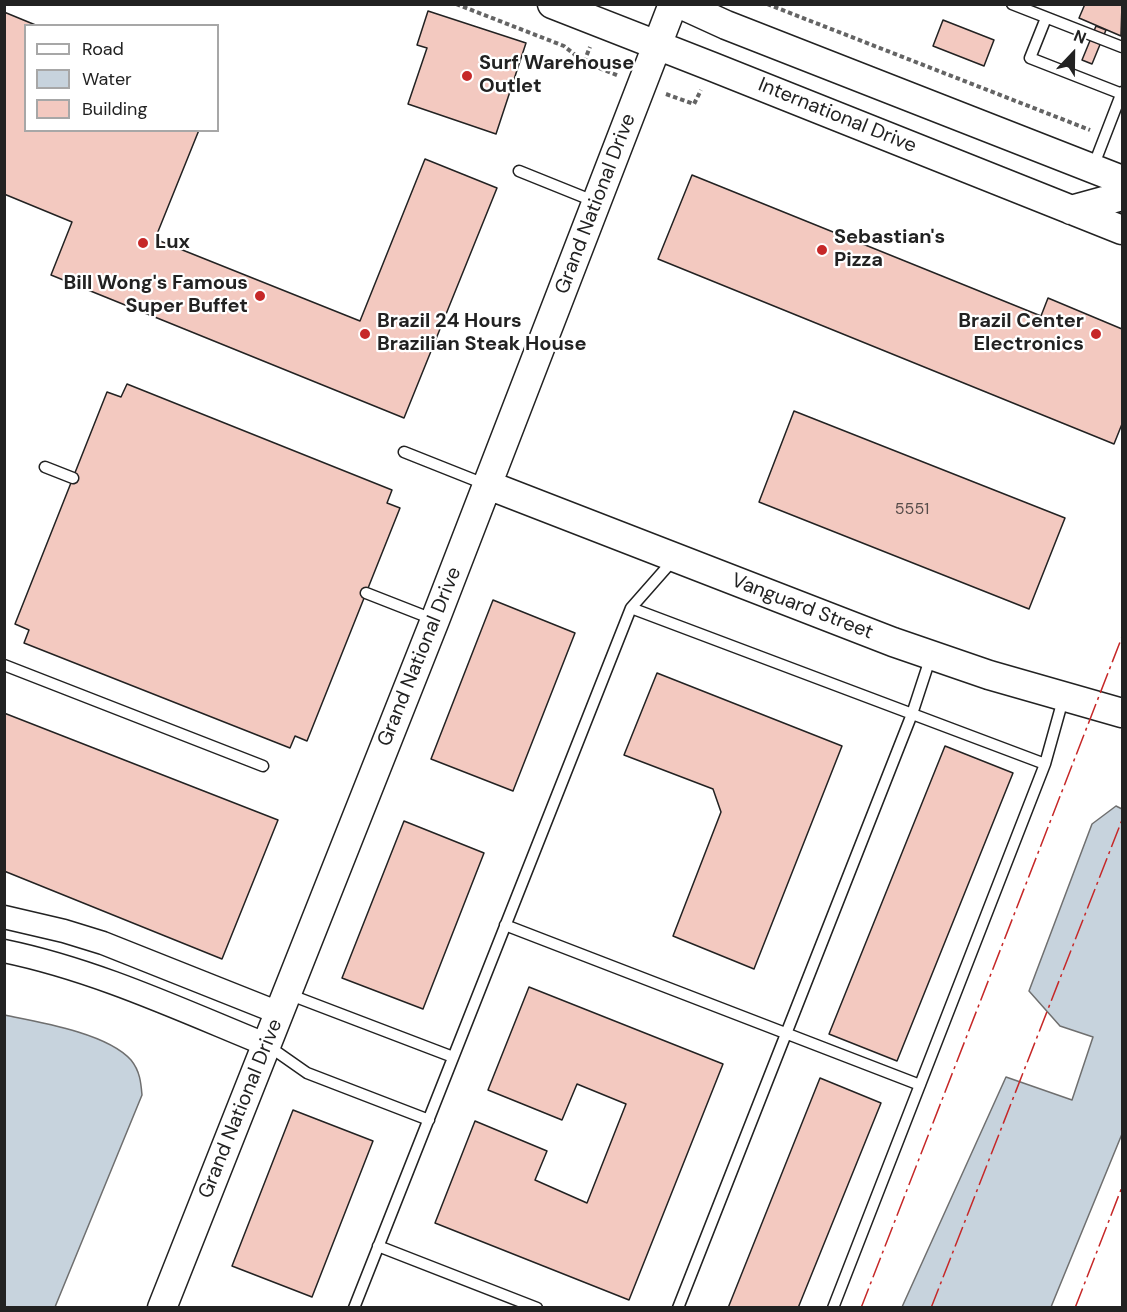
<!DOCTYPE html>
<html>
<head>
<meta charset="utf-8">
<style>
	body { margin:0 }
	#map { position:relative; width:1127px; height:1312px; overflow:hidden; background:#fff; font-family:"DM Sans",sans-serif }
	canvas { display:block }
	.frame { position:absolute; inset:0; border:6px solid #222; pointer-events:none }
	.legend { position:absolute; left:24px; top:24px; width:195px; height:108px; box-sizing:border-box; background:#fff; border:2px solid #a7a7a7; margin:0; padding:8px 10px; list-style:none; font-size:18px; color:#222 }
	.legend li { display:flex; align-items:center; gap:12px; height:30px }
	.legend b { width:30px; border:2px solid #a7a7a7 }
	.north { position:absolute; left:1043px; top:24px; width:60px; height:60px; -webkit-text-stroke:4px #fff; paint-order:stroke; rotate:22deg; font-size:16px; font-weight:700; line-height:24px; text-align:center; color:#222 }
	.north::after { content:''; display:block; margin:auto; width:21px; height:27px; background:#222; clip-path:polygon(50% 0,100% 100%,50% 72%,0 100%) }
</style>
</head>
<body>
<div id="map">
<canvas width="1127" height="1312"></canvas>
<div class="frame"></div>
<ul class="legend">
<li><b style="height:8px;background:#fff"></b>Road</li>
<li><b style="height:16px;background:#c7d3dd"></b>Water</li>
<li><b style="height:16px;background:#f3c9c0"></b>Building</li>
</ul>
<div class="north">N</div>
</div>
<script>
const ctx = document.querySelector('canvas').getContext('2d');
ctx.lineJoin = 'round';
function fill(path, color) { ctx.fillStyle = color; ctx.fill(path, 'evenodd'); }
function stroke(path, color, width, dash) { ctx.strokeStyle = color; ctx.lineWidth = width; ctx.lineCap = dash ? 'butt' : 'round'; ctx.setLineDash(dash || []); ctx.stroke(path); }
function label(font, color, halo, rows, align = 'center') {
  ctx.font = font + ' "DM Sans",sans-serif'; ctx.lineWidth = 4.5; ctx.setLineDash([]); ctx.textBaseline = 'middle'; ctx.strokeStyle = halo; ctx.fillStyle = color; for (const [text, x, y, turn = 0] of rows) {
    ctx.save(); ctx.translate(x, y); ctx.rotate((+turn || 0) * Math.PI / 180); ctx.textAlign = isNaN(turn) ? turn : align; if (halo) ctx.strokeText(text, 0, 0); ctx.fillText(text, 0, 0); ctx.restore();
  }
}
const water = new Path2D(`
	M1116 806 1122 809V1134L1051 1307H902L1006 1077 1072 1100 1093 1037 1060 1026 1029 991 1092 824Z
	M4 1015C39 1022 107 1033 131 1060 140 1071 141 1083 142 1095L55 1307H5Z`);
fill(water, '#c7d3dd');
stroke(water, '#6f6f6f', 1.5);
const building = new Path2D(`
	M1085 4H1122L1121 36 1079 18Z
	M428 11 526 43 496 134 408 104 427 48 417 45Z
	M4 12 38 26H26V130H199L155 239 360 321 425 159 497 188 404 418 51 275 72 222 4 194Z
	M943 20 994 40 984 66 933 46Z
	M1096 26 1106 30 1092 64 1082 60Z
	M692 175 1041 316 1048 298 1122 329V424L1114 444 658 259Z
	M127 384 392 490 387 503 400 508 307 741 295 736 290 748 24 643 29 630 15 624 107 392 121 397Z
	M794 411 1065 518 1029 609 759 502Z
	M493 600 575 633 513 791 431 759Z
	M657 673 842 746 754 969 673 936 721 812 713 789 624 755Z
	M4 713 278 820 222 959 4 871Z
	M945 746 1013 773 897 1061 829 1034Z
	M404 821 484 853 423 1009 342 978Z
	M529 987 723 1064 629 1300 435 1223 475 1121 547 1151 535 1180 587 1203 626 1104 577 1084 562 1120 488 1090Z
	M820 1078 881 1103 798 1308H728Z
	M293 1110 373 1141 312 1297 232 1266Z`);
fill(building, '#f3c9c0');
stroke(building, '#222', 1.5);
const service = new Path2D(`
	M1012 4 1122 47
	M1046 18 1030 58 1122 94
	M1093 167 1122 92
	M519 171 596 202
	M404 452 487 485
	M45 467 73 478
	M366 593 435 620
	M631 608 1045 764 1064 696
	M4 665 263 766
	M505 925 920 1085
	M288 994 453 1057
	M267 1045 307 1073 429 1120
	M378 1246 537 1308
	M354 1308 631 608 675 558
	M678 1308 912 714 931 656
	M833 1308 1045 764`);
const minor = new Path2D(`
	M4 917 64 931 103 943 279 1013
	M4 951C96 970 181 1010 267 1045`);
const tertiary = new Path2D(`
	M552 4 713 67 1122 230
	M680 4 726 25 1122 180
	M1071 210 1122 196
	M488 485 893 642 989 675 1122 713
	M162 1308 435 620 673 4`);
stroke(service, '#222', 13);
stroke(minor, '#222', 25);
stroke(tertiary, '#222', 31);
stroke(new Path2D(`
	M456 4 564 46 584 62 619 76
	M767 4 1090 130
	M584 62 590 47
	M666 94 694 104 701 90`), '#646464', 4, [4.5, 3]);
stroke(service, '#fff', 10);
stroke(minor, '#fff', 22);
stroke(tertiary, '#fff', 28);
stroke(new Path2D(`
	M861 1308 1122 637
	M931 1308 1122 820
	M1075 1308 1122 1187`), '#c62828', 1.5, [21, 4.5, 3, 4.5]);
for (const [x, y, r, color] of [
	[467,76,6,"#c62828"],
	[143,243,6,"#c62828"],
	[822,250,6,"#c62828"],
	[260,296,6,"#c62828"],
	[365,334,6,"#c62828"],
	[1096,334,6,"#c62828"]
]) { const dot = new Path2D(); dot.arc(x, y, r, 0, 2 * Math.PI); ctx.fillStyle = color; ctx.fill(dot); stroke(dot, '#fff', 2); }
label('16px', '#564c4a', null, [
	["5551",912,510]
]);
label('bold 20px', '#222', '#fff', [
	["Surf Warehouse",479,64],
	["Outlet",479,87],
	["Sebastian's",834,238],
	["Pizza",834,261],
	["Lux",155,243],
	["Bill Wong's Famous",248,284,"right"],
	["Super Buffet",248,307,"right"],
	["Brazil 24 Hours",377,322],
	["Brazilian Steak House",377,345],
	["Brazil Center",1084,322,"right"],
	["Electronics",1084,345,"right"]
], 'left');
label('20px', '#222', '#fff', [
	["International Drive",837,116,22],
	["Grand National Drive",596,204,-69],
	["Vanguard Street",802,607,21],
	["Grand National Drive",420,657,-68],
	["Grand National Drive",241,1109,-68]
]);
</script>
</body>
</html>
